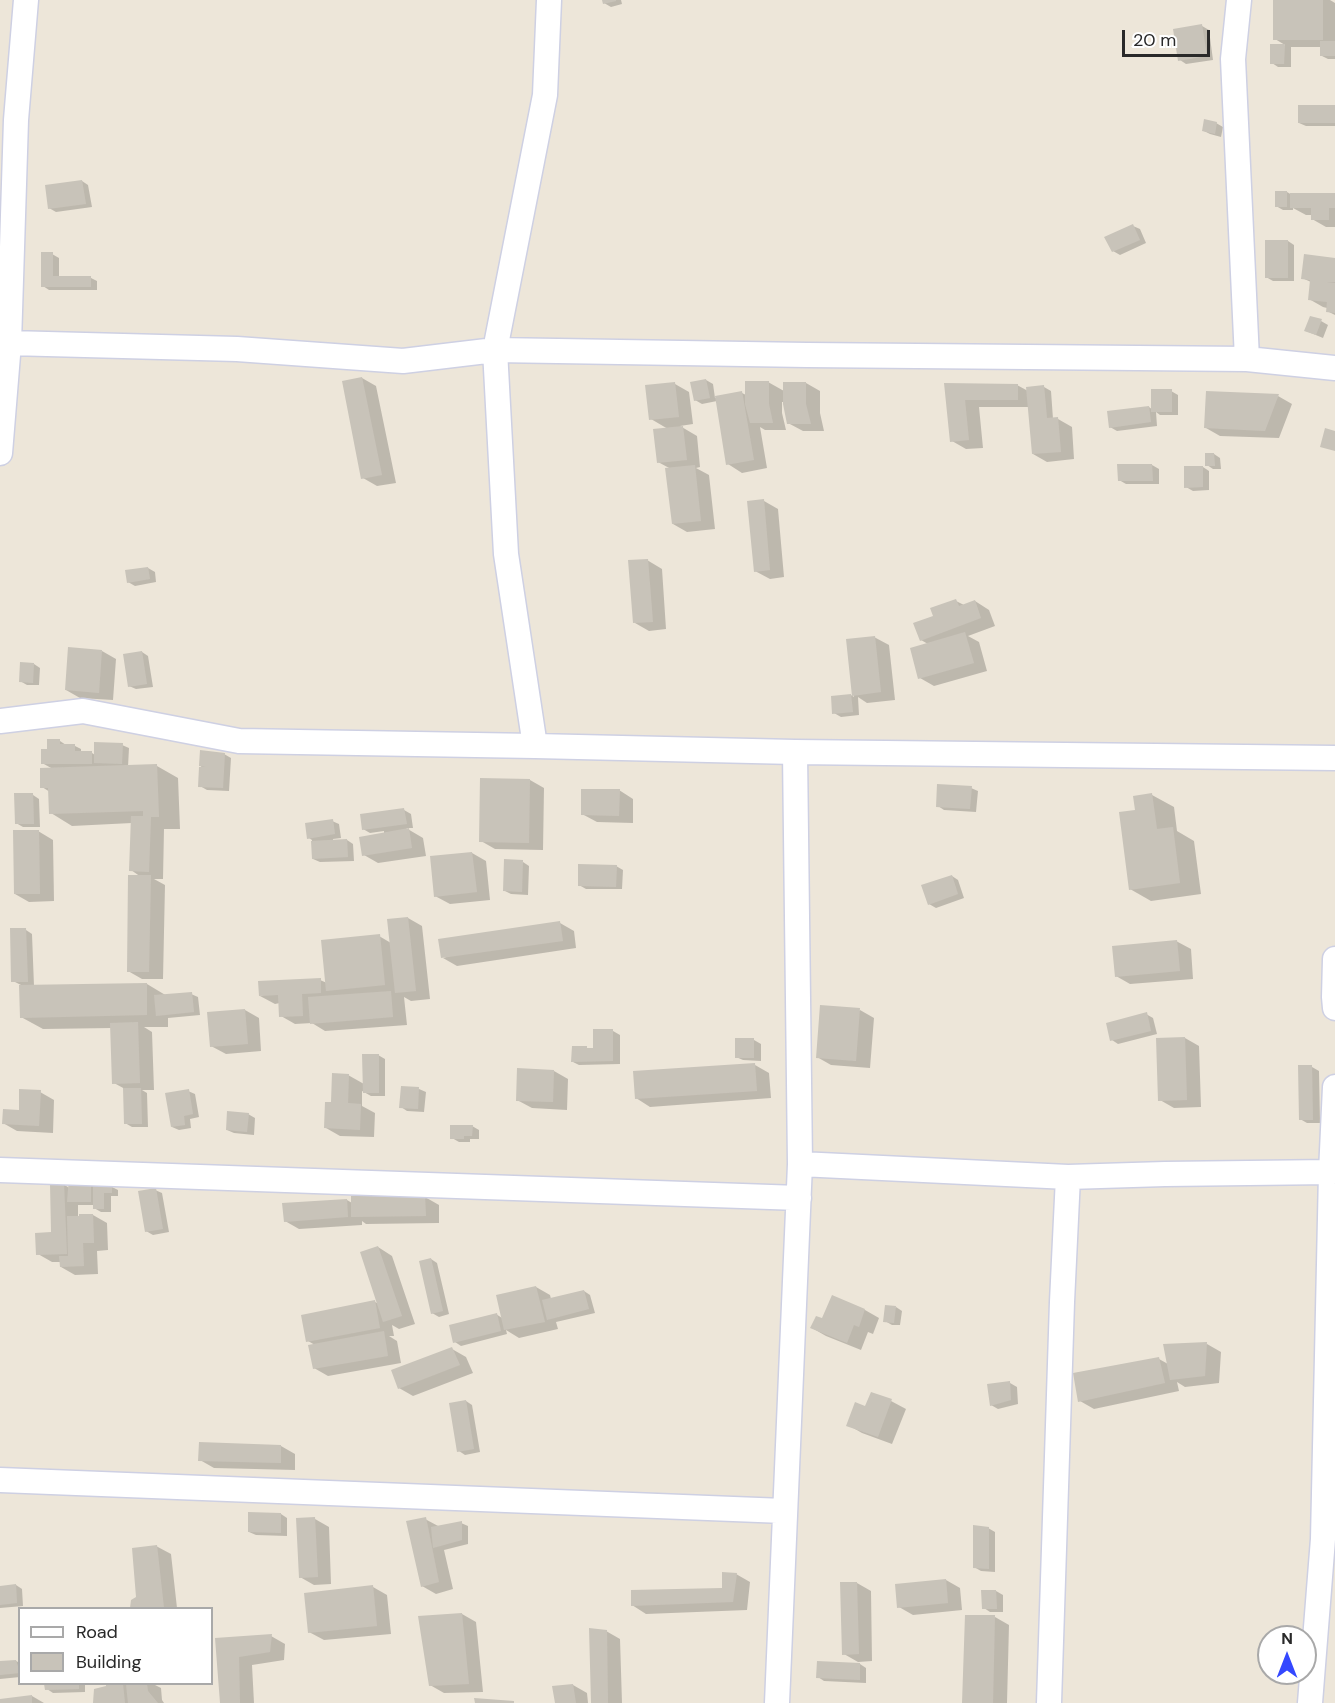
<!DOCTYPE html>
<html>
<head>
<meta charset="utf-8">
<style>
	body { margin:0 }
	#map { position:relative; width:1335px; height:1703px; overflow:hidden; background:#ede6d9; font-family:"DM Sans",sans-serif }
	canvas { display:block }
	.legend { position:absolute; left:18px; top:1607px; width:195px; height:78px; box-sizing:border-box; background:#fff; border:2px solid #a9a9a9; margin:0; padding:8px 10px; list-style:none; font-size:18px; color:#292929 }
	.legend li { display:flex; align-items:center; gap:12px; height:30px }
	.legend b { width:30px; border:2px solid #a9a9a9 }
	.north { position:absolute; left:1257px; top:1625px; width:60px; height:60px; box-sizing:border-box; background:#fff; border:2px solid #a9a9a9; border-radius:50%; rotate:0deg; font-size:16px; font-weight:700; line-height:24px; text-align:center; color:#292929 }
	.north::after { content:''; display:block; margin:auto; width:21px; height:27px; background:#3448ff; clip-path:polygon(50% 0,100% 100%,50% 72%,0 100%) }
	.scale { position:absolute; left:1122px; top:30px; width:88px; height:27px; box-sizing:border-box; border:3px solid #292929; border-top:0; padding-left:8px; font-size:18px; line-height:21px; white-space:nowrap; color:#292929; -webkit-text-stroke:4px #fff; paint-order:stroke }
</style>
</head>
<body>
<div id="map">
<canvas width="1335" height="1703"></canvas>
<ul class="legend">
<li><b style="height:8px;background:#fff"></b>Road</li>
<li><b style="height:16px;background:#c8c3b9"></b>Building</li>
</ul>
<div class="north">N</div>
<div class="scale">20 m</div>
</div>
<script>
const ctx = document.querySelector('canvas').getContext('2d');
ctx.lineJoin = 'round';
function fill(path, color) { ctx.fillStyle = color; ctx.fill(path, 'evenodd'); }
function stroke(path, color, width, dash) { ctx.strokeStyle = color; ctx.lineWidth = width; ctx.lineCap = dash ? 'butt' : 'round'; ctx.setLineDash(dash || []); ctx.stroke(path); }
fill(new Path2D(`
	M603 0H621L622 4 611 7 604 3Z
	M1275 0H1330L1335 3V59H1328L1322 56V47H1291V67H1278L1272 63 1285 45 1275 39Z
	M1202 26 1209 30 1213 60 1186 64 1180 60Z
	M1335 107V126H1306L1299 123Z
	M1216 123 1223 127 1221 137 1210 134 1204 131Z
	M82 181 88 185 92 207 56 212 49 208Z
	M1287 192 1292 195 1335 194V227H1326L1312 219V215H1306L1293 208V210H1283L1276 206Z
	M1133 226 1140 229 1146 243 1120 255 1113 251Z
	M1288 241 1294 245V281H1273L1266 277Z
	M52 254 59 258V278H91L97 281V290H49L43 286Z
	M1335 260V315L1327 311V308L1323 307 1309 299 1311 282 1302 278Z
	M1321 321 1328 325 1323 338 1306 331Z
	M362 378 376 386 396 483 377 486 363 478Z
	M706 380 713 384 715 398 742 393 746 395 768 382 784 391 806 383 820 391V413L824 431H803L788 423 784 402H782V413L786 430H765L760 427 767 468 742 473 728 464 717 401 702 404 695 400Z
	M675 384 689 392 693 424 680 426 697 436 700 467 696 468 709 475 715 529 687 532 673 524 671 469 658 462 668 429 651 419Z
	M945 385H1017L1028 391 1044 387 1051 391 1053 419H1058L1072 427 1074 459 1047 462 1033 454 1029 407H979L983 448 966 449 952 441Z
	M1171 391 1178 395V415H1160L1156 412 1157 426 1117 431 1110 427 1149 407 1153 410Z
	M1278 396 1292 404 1279 438 1220 436 1206 428Z
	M1214 454 1220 458 1221 469H1213L1207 465Z
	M1152 465 1159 469V484H1126L1119 480Z
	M1203 467 1209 471V490L1193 491 1186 487Z
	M764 501 778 509 784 577 770 579 755 571Z
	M647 560 662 569 666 629 649 631 635 623Z
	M148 568 155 572 156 582 135 586 128 582Z
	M956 601 964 605 975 601 989 610 995 626 968 636 979 642 987 671 934 686 920 678 928 644 921 640 935 617Z
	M874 637 889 645 895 700 867 703 858 697 859 715 841 717 834 713 851 695 854 697 847 641Z
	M102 651 116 659 113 700 80 698 66 690Z
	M142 652 148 656 153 687 136 689 129 686Z
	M34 664 40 668 39 685H27L20 681Z
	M60 741 66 745 75 746 81 749V753H92L95 755 122 745 129 748 128 767 157 766 178 778 180 829H164L163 879H154L165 885 163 979H142L128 971 141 877 131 870 132 823 72 826 51 813 50 792 42 787 53 769 42 763 49 751Z
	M202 752 224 754 231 758 229 791 207 790 200 786Z
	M530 780 544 788 543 850 495 849 481 841Z
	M971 788 978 791 976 812 944 810 938 806Z
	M619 790 633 799V823L597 822 582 814Z
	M33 795 39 799 40 827H23L16 823Z
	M1152 795 1174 807 1177 831 1194 841 1201 894 1151 901 1130 889 1137 811Z
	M404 810 411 814 413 828H406L423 838 426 856 378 863 364 855 384 834V831L370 833 363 829Z
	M332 821 339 824 341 838 333 839V841L347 840 353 844 354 861 320 862 313 859 312 840 309 838Z
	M38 831 53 840 54 901 29 902 15 894Z
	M472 853 486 861 490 900 450 904 435 896Z
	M523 862 529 866 528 895 511 894 505 891Z
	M616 866 623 870 622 889H586L579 885Z
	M952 876 958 880 964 898 936 908 929 904Z
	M408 918 422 926 430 999 411 1001 404 997 407 1025 325 1031 312 1023 295 1024 281 1016 280 1003 275 1004 260 996 320 980 327 983 379 936 391 943Z
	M560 923 574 931 576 948 457 966 443 958Z
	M26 930 32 934 34 986 147 984 167 996 191 994 198 997 200 1015 168 1018V1027H144L152 1032 154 1090H142L147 1093 148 1127H132L125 1123V1089L114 1083 112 1028 43 1029 21 1017V985L13 981Z
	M1176 941 1191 949 1193 979 1130 984 1116 976Z
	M245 1010 259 1018 261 1051 226 1054 211 1046Z
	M860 1010 874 1018 870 1068 831 1065 817 1057Z
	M1146 1014 1153 1018 1157 1034 1118 1044 1112 1040Z
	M613 1031 620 1035V1064L579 1065 573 1062 587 1048 595 1050Z
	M1185 1038 1199 1046 1201 1107 1174 1108 1160 1100 1157 1039Z
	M737 1040H754L761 1044V1061L743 1060 736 1057Z
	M378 1055 385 1059V1096H371L362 1091V1106L375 1113 374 1137 340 1136 326 1128 332 1103 348 1075 364 1084Z
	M755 1065 769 1073 771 1098 650 1107 636 1098Z
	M1299 1067H1312L1319 1071 1320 1123H1307L1300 1119Z
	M554 1071 568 1079 567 1110 532 1108 517 1100Z
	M402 1087 419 1089 426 1092 424 1112 407 1111 401 1107Z
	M188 1091 195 1094 199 1117 190 1119 191 1128 179 1130 172 1127Z
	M40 1092 54 1100 53 1133 17 1131 3 1123 20 1112Z
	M248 1114 255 1118 254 1135 234 1133 227 1130Z
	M472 1126 479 1130V1139H470V1142H459L452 1138Z
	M71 1180 112 1187 118 1190V1196H111V1212H101L94 1208V1205H78V1216L93 1215 107 1223 108 1250 97 1251 98 1274 75 1275 61 1267V1262H52L38 1254 53 1234 63 1184 71 1189Z
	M155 1190 162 1193 169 1232 153 1235 146 1231Z
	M425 1197 439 1205V1223L366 1224 362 1221V1225L299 1229 285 1221 347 1200 352 1203Z
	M378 1247 392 1256 415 1324 399 1329 392 1325 394 1336H389L397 1341 401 1363 328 1376 314 1368 315 1345 308 1341 375 1302 379 1304Z
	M431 1259 437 1263 449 1314 439 1317 432 1313Z
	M536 1287 550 1295 551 1299 584 1291 590 1295 595 1313 556 1322 558 1329 519 1338 506 1330 507 1334 461 1346 455 1342 496 1314 502 1318Z
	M832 1297 865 1310 879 1318 873 1334 868 1332 861 1350 826 1336 812 1328 823 1320Z
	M896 1307 902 1311 900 1325H892L885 1321Z
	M1207 1344 1221 1352 1219 1383 1185 1387 1177 1382 1179 1391 1094 1409 1080 1401 1159 1359 1168 1364Z
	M452 1349 466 1357 473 1373 413 1396 399 1388Z
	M1010 1383 1017 1387 1018 1404 998 1409 991 1405Z
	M872 1393 891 1401 906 1409 892 1444 862 1433 848 1425 866 1408Z
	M466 1401 472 1405 480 1452 465 1455 459 1451Z
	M281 1446 295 1454V1470L214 1468 200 1460Z
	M281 1514 287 1518V1536L256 1535 249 1532Z
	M315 1519 329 1527 331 1584 314 1585 300 1577Z
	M425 1519 440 1527 461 1523 468 1526V1544L444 1550 453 1589 436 1594 422 1586Z
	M988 1528 995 1532V1572L981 1571 974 1567Z
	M156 1546 171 1554 177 1608H132L133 1601 138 1598Z
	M736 1574 750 1582 747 1610 646 1614 632 1605 723 1589Z
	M946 1580 960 1588 962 1610 913 1615 899 1607Z
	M857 1583 871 1591 872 1661 858 1662 844 1654Z
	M16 1585 22 1589 23 1606 0 1608V1588Z
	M373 1587 387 1595 391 1634 324 1640 309 1632Z
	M996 1591 1003 1595V1612H990L984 1608Z
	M462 1614 476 1622 483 1692 444 1693 430 1685Z
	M966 1616 995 1617 1009 1625 1007 1703H964Z
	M606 1631 620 1639 622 1703H593Z
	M271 1636 285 1644 284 1660 252 1665 254 1703H221L216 1639Z
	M16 1661 20 1663V1677L0 1679V1663Z
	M860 1664 866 1668V1683L824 1681 818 1677Z
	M46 1684H85V1692L53 1693 47 1689Z
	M107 1684H153L161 1688 162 1700 164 1703H95L107 1687Z
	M573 1685 587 1693 588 1703H557Z
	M32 1696 44 1703H0V1700Z`), '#0003');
fill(new Path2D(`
	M602 0H616V1L603 4Z
	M1273 0H1323V40H1273Z
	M1202 24 1207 56 1178 61 1173 29Z
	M1320 41H1335V56H1320Z
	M1270 44H1285L1284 64H1270Z
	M1298 105H1335V123H1298Z
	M1204 119 1217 122 1215 134 1202 131Z
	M82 180 86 204 48 209 45 185Z
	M1275 191H1287V207H1275Z
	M1290 193H1335V208H1329V220H1311V208H1290Z
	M1133 224 1140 240 1112 252 1104 237Z
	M1265 240H1288V278H1265Z
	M41 252H53V276H91V287H41Z
	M1304 254 1335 258V282H1326L1335 283V313L1326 312 1327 302 1308 300 1310 280 1301 279Z
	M1310 316 1322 319 1316 335 1304 331Z
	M362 377 382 475 361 479 342 381Z
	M706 379 710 398 694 401 690 382Z
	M745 381H769V404L773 423H750L745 404Z
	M675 382 679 417 649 420 645 385Z
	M783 382H806V404L811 424H787L783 404Z
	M944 383 1018 384V400H965L969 440 950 442Z
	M1044 385 1047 418 1058 417 1061 452 1032 454 1026 387Z
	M1151 389H1172V412H1151Z
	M742 391 754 460 726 465 715 396Z
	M1206 391 1279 394 1265 431 1204 428Z
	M1149 406 1151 422 1109 428 1107 411Z
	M683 426 687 460 657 463 653 429Z
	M1325 428 1335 431V451L1320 447Z
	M1205 453H1214L1215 466H1205Z
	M1117 464H1152L1153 481H1118Z
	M695 465 701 521 672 524 665 468Z
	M1184 466H1203V487L1184 488Z
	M764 499 770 570 754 572 747 501Z
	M648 559 653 622 633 623 628 560Z
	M148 567 150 579 127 583 125 570Z
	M956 599 959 606 975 600 981 618 920 641 913 623 933 616 930 608Z
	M965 632 974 663 918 679 910 648Z
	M875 636 881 692 852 696 846 639Z
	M68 647 102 650 99 693 65 690Z
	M142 651 147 684 128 687 123 654Z
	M20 662 34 663 33 683 19 682Z
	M851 694 853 712 832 714 831 696Z
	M47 739H60V744H75V751H92V764H41V749H47Z
	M94 742 123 743 122 764 94 763Z
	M200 750 225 753 223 788 198 787 199 767H206L199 766Z
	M157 764 159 817H151L149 872 129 871 131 816H143V811L49 814 48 788H40V768Z
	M480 778 530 779 529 843 479 842Z
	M937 784 972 786 970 809 936 807Z
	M581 789H620L619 816 581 815Z
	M14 793H33L34 824H15Z
	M1152 793 1157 829 1173 827 1180 883 1129 890 1119 812 1135 810 1133 796Z
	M404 808 407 824 362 830 360 814Z
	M333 819 335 834 307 839 305 823Z
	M409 828 412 848 362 856 359 837Z
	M13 830H39L40 894H14Z
	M347 839 348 857 312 859 311 841Z
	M472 852 477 892 434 897 430 856Z
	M504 859 523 860 522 892 503 891Z
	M578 864 617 865 616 887 578 886Z
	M128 875H151L149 972H127Z
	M952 875 958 894 928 905 921 885Z
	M408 917 416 991 395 993 387 919Z
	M560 921 563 941 441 958 438 939Z
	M10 928H26L28 982H11Z
	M380 934 385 985 326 991 321 940Z
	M1177 940 1180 971 1115 977 1112 946Z
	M321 978V993L302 994 303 1016 279 1017 278 995 259 996 258 981Z
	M147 983V1015L20 1018 19 985Z
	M391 991 393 1017 310 1024 308 997Z
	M192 992 194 1012 156 1016 154 995Z
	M820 1005 860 1008 856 1061 816 1058Z
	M245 1009 248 1044 210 1047 207 1012Z
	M1147 1012 1151 1031 1110 1041 1106 1023Z
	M138 1022 140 1083 112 1084 110 1023Z
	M593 1029H613V1061L571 1062 572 1046H587V1048H593Z
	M1185 1037 1187 1100 1158 1101 1156 1038Z
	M735 1038H754V1058H735Z
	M362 1054H379V1093H363Z
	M755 1063 757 1091 635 1099 633 1071Z
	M1298 1065H1312L1313 1120H1299Z
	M517 1068 554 1070 553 1102 516 1101Z
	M332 1073 349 1074 348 1103 361 1104 360 1130 324 1128 325 1102H331Z
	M401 1086 419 1087 418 1109 399 1108Z
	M123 1088H141L142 1124H124Z
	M19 1089 41 1090 39 1126 2 1124 3 1109 19 1110Z
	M189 1089 193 1114 184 1116 185 1125 171 1127 165 1093Z
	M227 1111 249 1113 247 1132 226 1130Z
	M450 1125H473L472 1136H464V1139H450Z
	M69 1178H91V1202H67Z
	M64 1183 67 1254 36 1255 35 1233 51 1232 50 1184Z
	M93 1185H112V1193H104V1209H93Z
	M156 1188 163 1229 145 1232 138 1191Z
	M425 1195 426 1216 351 1217V1196Z
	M347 1199 348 1217 284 1222 282 1203Z
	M79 1214H93L94 1243H83L84 1266 60 1267 59 1256H68L67 1216H79Z
	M378 1246 402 1316 383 1322 360 1252Z
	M431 1258 443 1311 431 1314 419 1261Z
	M536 1286 545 1322 504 1330 496 1295Z
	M584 1290 589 1309 547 1320 542 1300Z
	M832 1295 865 1309 859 1327 854 1325 847 1343 810 1328 816 1316 822 1318Z
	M375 1300 380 1328 306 1342 301 1315Z
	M885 1305 896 1306 894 1323 883 1322Z
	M497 1313 501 1331 453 1343 449 1325Z
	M384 1331 388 1356 313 1369 308 1345Z
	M1207 1342 1205 1376 1170 1380 1163 1344Z
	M452 1347 460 1365 398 1389 391 1370Z
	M1159 1357 1165 1383 1078 1402 1073 1373Z
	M1010 1381 1011 1400 990 1406 987 1384Z
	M871 1392 892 1399 878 1437 846 1426 855 1402 865 1406Z
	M466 1400 474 1449 457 1452 449 1403Z
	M199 1442 281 1445V1463L198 1461Z
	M248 1512 281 1513V1533L248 1532Z
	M315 1517 318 1577 299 1578 296 1518Z
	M426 1517 439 1582 421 1587 406 1521Z
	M462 1521V1540L433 1548 431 1527Z
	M973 1525 989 1527V1569L973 1568Z
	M157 1545 164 1608H130L131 1600 136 1597 132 1548Z
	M722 1572 737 1573 733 1602 631 1606V1590L722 1588Z
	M946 1579 948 1603 897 1608 895 1584Z
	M840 1582H857L859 1654 842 1655Z
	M16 1584 17 1603 0 1605V1586Z
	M373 1585 377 1626 308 1633 304 1593Z
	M981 1590H996L997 1609H982Z
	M462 1613 469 1684 429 1686 418 1616Z
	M965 1615H995L993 1703H962Z
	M589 1628 607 1630 608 1703H591Z
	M272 1634 270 1652 239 1657 240 1703H220L215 1638Z
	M16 1660 20 1673 0 1675V1661Z
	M817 1661 860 1663V1680L816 1678Z
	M44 1684H79V1689L45 1690Z
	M106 1684H123L125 1703H93L94 1689 106 1686Z
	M126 1684H147L148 1691 158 1703H128Z
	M573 1684 576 1703H555L552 1686Z
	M32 1695V1703H0V1699Z
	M474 1698 514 1701V1703H475Z`), '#c8c3b9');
const street = new Path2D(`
	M1239 0 1233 59 1247 359
	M9 343 237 349 403 361 495 350 807 355 1247 359 1335 368
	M0 453 9 343 16 120 26 0
	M0 721 83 711 239 741 535 746 795 752 1335 758
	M535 746 506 554 495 350 545 95 549 0
	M1335 959 1334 997 1335 1008
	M800 1164 1068 1177 1165 1174 1331 1172
	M0 1170 799 1198
	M0 1480 784 1511
	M777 1703 800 1164 795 752
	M1049 1703 1062 1302 1068 1177
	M1310 1703 1323 1539 1331 1172 1335 1087`);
stroke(street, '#ced0e3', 27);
stroke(street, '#fff', 24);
</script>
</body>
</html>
